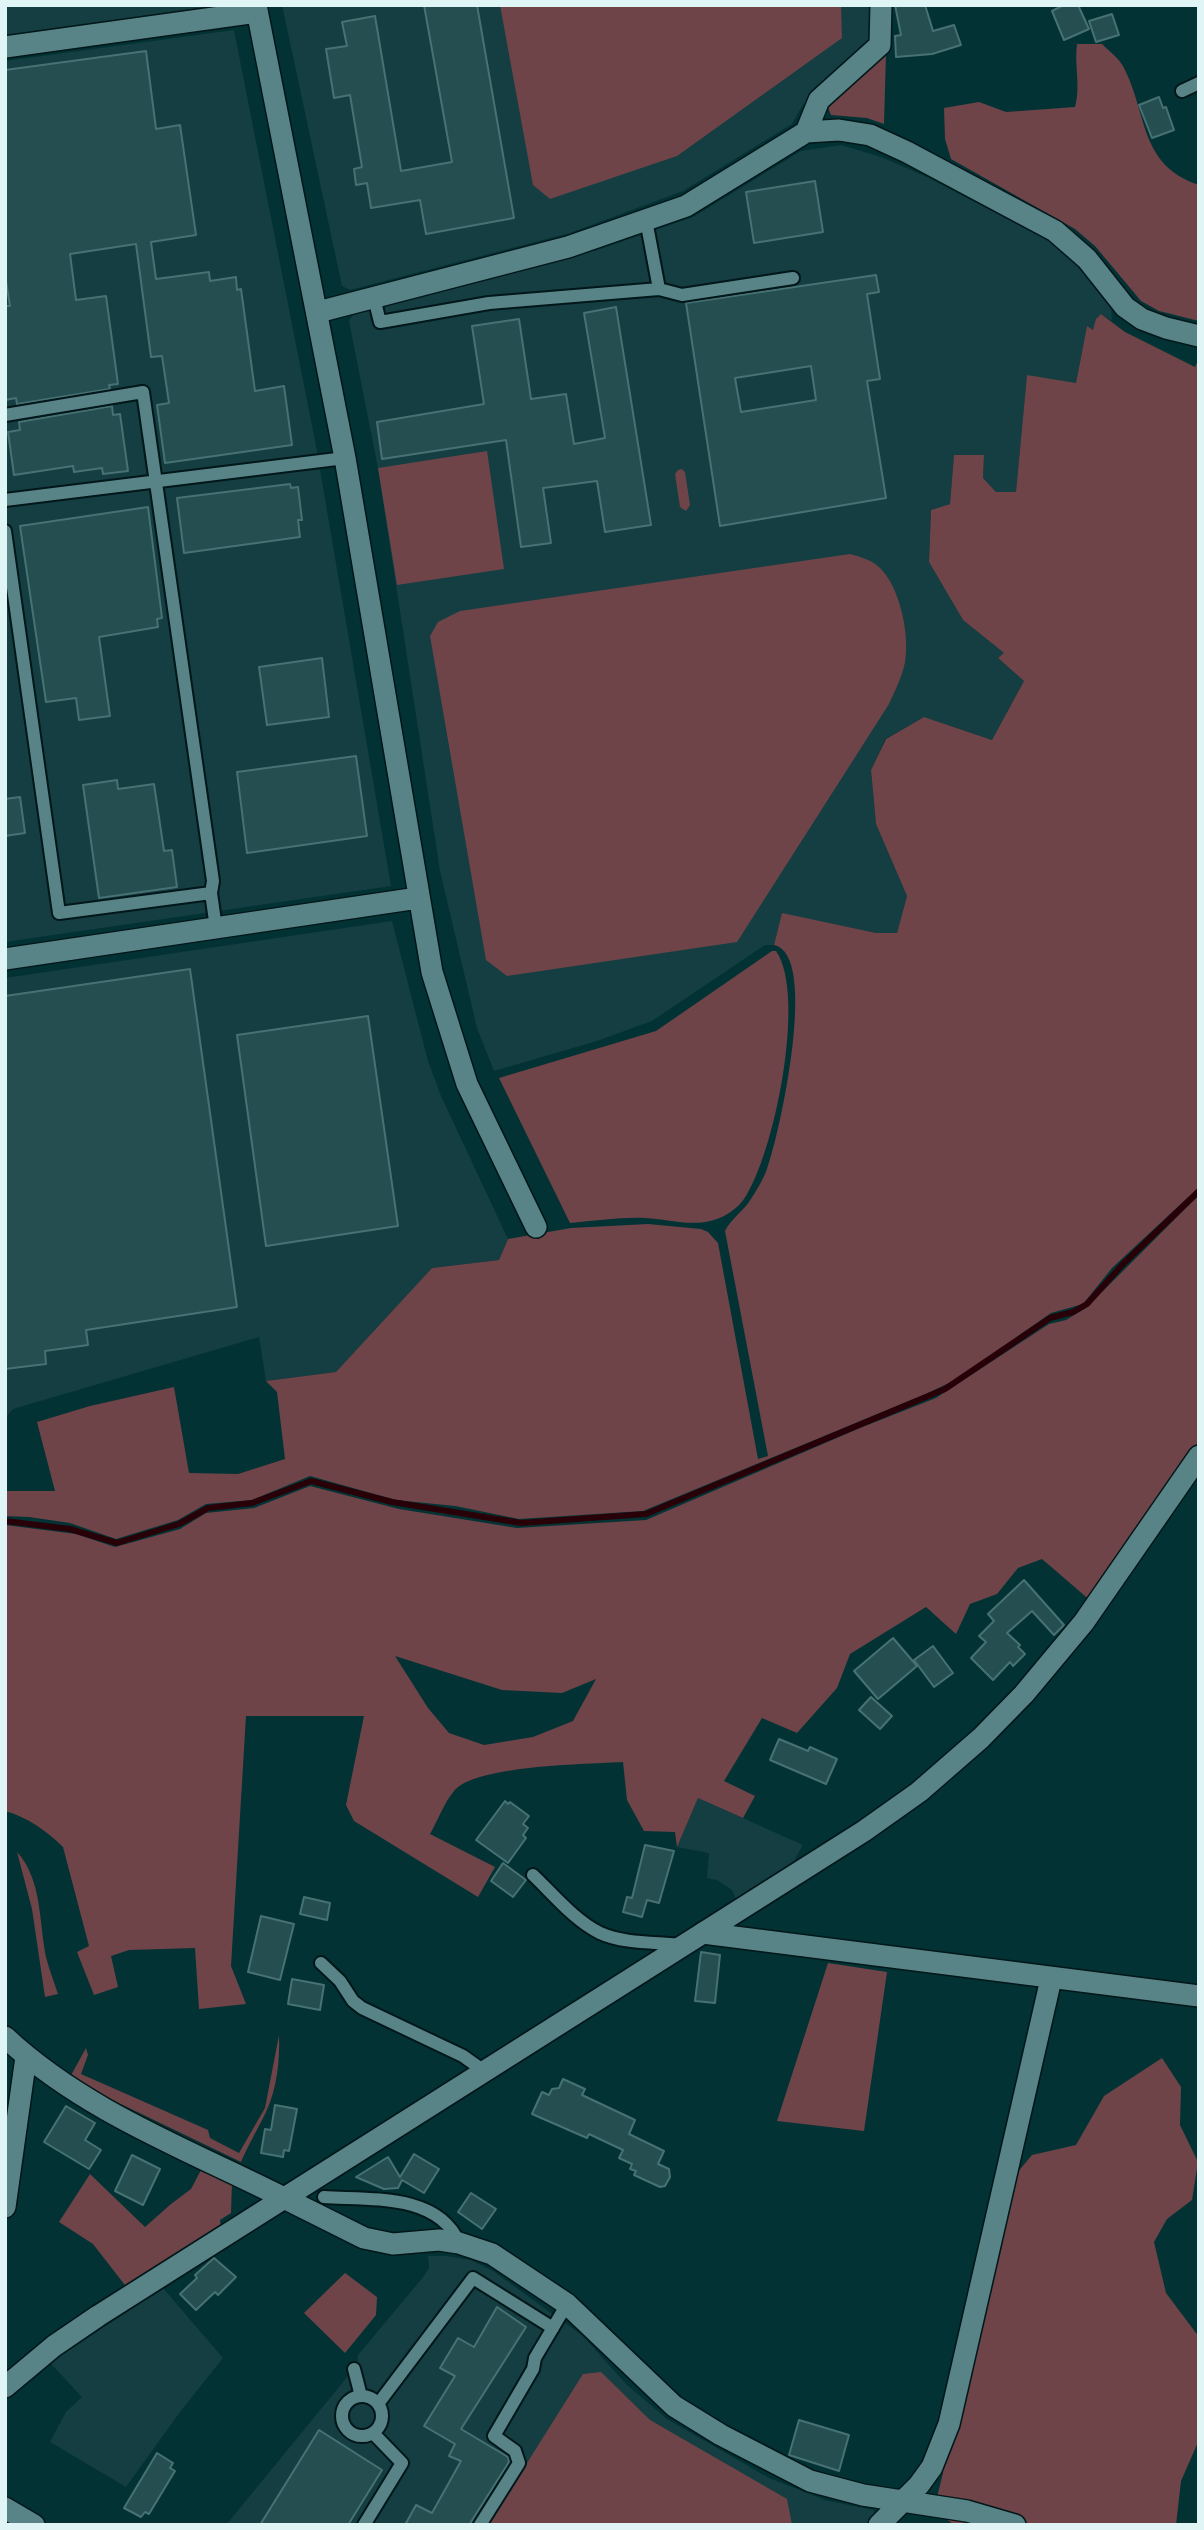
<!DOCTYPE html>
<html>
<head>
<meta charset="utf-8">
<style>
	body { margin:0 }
	#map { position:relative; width:1204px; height:2530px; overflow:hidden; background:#033234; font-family:Mulish,sans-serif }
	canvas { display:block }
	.frame { position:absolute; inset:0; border:7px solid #dff5f6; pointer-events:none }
</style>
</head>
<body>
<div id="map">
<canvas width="1204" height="2530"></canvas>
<div class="frame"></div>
</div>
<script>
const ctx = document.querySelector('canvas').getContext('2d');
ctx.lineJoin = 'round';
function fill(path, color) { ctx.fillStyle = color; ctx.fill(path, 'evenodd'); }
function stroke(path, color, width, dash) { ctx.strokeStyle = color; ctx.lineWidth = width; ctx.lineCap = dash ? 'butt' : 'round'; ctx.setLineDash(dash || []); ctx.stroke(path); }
fill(new Path2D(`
	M5 5H221L219 8 5 37Z
	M282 5H874L872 45 802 106 792 124 683 191 570 233 350 290 342 286Z
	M234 30 316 446 391 886 5 942V61Z
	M841 145 881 157 927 177 1053 243 1067 253 1111 308 1112 321 1101 314 1093 330 1087 326 1076 383 1027 376 1016 492H996L983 478 984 455H954L950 504 931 510 929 562 963 620 1005 654 998 658 1024 681 992 740 924 717 885 739 871 770 876 824 907 896 897 933H876L782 914 774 945H765L652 1021 597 1041 494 1071 477 1028 440 871 378 468 349 321 354 313 597 250 693 217 801 151Z
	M392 921 428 1061 441 1096 508 1239 499 1260 432 1268 336 1372 266 1381 259 1337 13 1409 5 1418V978Z
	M698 1798 803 1845 791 1866 737 1901 732 1890 717 1880 707 1878 709 1853 677 1847Z
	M428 2256H446L471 2260 493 2271 583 2336 626 2384 667 2419 769 2478 825 2500 873 2510 875 2515 867 2525H226L357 2365 358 2355 424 2276 429 2268Z
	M163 2288 223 2358 180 2412 126 2487 50 2442 66 2412 82 2397 50 2363Z`), '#143e41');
fill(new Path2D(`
	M500 5H841L842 38 677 156 550 199 533 185Z
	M1077 44H1102C1109 51 1120 59 1124 68 1148 115 1139 165 1199 185V321L1159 311 1141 301 1095 246 1075 229 951 159 945 139 944 108 979 102 1006 112 1075 107C1081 86 1074 65 1077 44Z
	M886 54 884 124 867 118 831 115 827 105 849 82Z
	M1101 314 1125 332 1195 367 1199 358V1187L1112 1268 1083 1304 1051 1313 955 1380 928 1393 643 1511 519 1519 455 1506 396 1500 310 1476 252 1500 206 1504 178 1520 116 1539 70 1523 29 1517 5 1516V1491H55L37 1422 90 1406 174 1387 189 1473 238 1474 285 1459 277 1392 266 1381 336 1372 432 1268 499 1260 508 1239 571 1228 648 1224 701 1229 708 1232 718 1243 758 1459 768 1456 725 1231C731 1219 741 1213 749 1202 755 1193 763 1180 767 1169 779 1137 820 954 774 945L782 913 876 933H897L907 896 876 824 871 770 886 739 924 717 992 740 1024 681 998 658 1004 653 963 620 929 562 931 510 950 504 954 455H984L983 478 996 492H1016L1027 375 1076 383 1087 326 1093 330 1096 319Z
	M487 451 504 569 397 585 378 468Z
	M682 469 685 472 690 505 686 511 680 507 675 474 678 470Z
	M850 554C861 557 872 560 880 568 900 587 910 636 905 662 902 677 895 691 889 704L737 942 507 976 486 960 430 636 438 622 460 611Z
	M772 951H776C807 995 774 1156 744 1199 738 1208 725 1217 714 1220 692 1227 667 1219 645 1218 620 1217 594 1221 570 1223L499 1078 656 1031Z
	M1199 1195V1445L1092 1602 1042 1559 1018 1568 997 1594 970 1604 956 1634 926 1607 850 1654 837 1688 797 1733 762 1718 724 1781 755 1796 743 1818 698 1798 677 1847 675 1832 644 1831 627 1800 623 1762C588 1764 475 1765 454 1791 444 1803 438 1820 430 1834L495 1867 478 1897 354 1821 346 1805 364 1716H246L231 1966 246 2004 199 2009 195 1948 129 1950 111 1956 118 1987 94 1995 77 1952 89 1946 63 1847C47 1831 27 1817 5 1811V1525L76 1534 115 1547 180 1529 206 1513 254 1508 310 1486 399 1509 517 1528 646 1520 860 1428 936 1398 1049 1324 1066 1320 1086 1308ZM395 1656 502 1690 562 1693 596 1679 573 1721 533 1737 484 1745 449 1733 428 1708Z
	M17 1852C42 1879 39 1922 46 1957 49 1969 54 1982 58 1994L45 1997 32 1909Z
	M828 1963 887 1972 864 2131 777 2121Z
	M279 2035C280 2060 277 2089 266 2112 258 2129 248 2145 241 2162L69 2079 86 2048 88 2055 81 2074 208 2130 210 2138 239 2153 265 2108Z
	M1162 2058 1181 2087 1180 2125 1198 2162 1192 2200 1167 2219 1154 2242 1166 2293 1199 2337V2440L1181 2481 1176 2525H954L934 2509 943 2473 932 2441 958 2366 1016 2174 1032 2155 1076 2145 1104 2096Z
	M201 2170 232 2182 231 2213 220 2220 221 2229 128 2289 93 2244 59 2222 90 2174 145 2227 171 2204 191 2189Z
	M345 2273 377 2297 376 2315 345 2353 304 2313Z
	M601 2372 650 2420 787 2499 792 2525H488L583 2374Z`), '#6e4449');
stroke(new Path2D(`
	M5 1521 70 1529 117 1543 179 1524 208 1508 252 1503 311 1481 392 1502 521 1523 646 1514 945 1389 1050 1318 1073 1312 1087 1304 1123 1264 1199 1191`), '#280008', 6);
const building = new Path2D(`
	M424 5H477L514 218 426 234 420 200 371 208 367 183 356 185 354 169 362 167 350 95 334 98 326 49 347 46 342 22 375 16 401 171 452 162Z
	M895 5H925L933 31 954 25 961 45 932 54 896 57 895 36 901 35Z
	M1064 5H1078L1089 29 1064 40 1052 11Z
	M1112 14 1119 35 1096 42 1089 21Z
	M146 51 156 129 180 125 196 235 151 242 156 279 209 272 210 281 236 277 237 290 241 289 255 391 284 386 292 445 165 463 157 405 169 403 162 356 151 357 136 244 70 254 76 300 106 296 118 384 109 385 110 389 17 404 16 398 5 400V306H10L5 275V70Z
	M1159 97 1163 108 1166 107 1174 130 1152 138 1139 105Z
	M815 181 823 232 754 243 746 192Z
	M876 275 879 292 867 294 880 379 867 381 886 498 720 526 686 303ZM811 366 816 400 741 412 735 378Z
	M616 307 651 525 605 532 597 481 543 488 551 543 521 547 506 440 382 459 377 422 484 404 472 326 519 319 531 399 566 394 574 444 605 438 584 313Z
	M112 406 113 415 120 414 128 471 103 474 102 468 74 472 73 466 14 475 8 432 20 430 19 422Z
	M290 484 291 488 298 487 302 520H298L300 537 184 553 177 498Z
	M148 507 162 618 157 619 158 627 99 637 110 716 79 720 76 698 46 702 20 526Z
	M322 658 329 717 267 725 259 667Z
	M356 756 367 836 247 853 237 772Z
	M117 780 118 789 154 784 164 851 172 850 177 887 99 898 83 785Z
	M20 797 25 833 5 836V799Z
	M190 969 237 1307 86 1330 88 1345 45 1351 46 1364 5 1369V996Z
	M368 1016 398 1226 266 1246 237 1035Z
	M1024 1580 1064 1625 1054 1635 1032 1611 1007 1633 1020 1645 1018 1647 1025 1654 1013 1666 1010 1662 993 1680 971 1658 986 1642 979 1636 994 1621 988 1614Z
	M893 1638 917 1666 878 1699 854 1671Z
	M933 1646 953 1673 934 1687 914 1660Z
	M871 1697 892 1716 880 1729 859 1710Z
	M779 1739 808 1751 810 1747 837 1759 826 1784 770 1760Z
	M505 1801 508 1804 510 1802 529 1816 523 1824 528 1828 523 1835 526 1838 508 1863 476 1840Z
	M645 1845 674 1851 659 1903 647 1900 642 1917 623 1912 627 1897 632 1898Z
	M503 1863 526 1880 513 1897 491 1881Z
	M304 1897 330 1903 327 1920 300 1914Z
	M261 1916 294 1924 280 1980 248 1972Z
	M701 1952 720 1955 715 2003 695 2001Z
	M292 1979 324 1985 320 2010 288 2004Z
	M563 2079 585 2089 582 2095 635 2120 629 2134 664 2151 658 2164 669 2169 670 2177 665 2186 660 2187 634 2175 636 2171 630 2169 632 2164 619 2158 623 2150 589 2134 587 2138 532 2114 542 2092 549 2095 552 2089 559 2088Z
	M275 2105 297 2109 289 2151 284 2150 283 2157 261 2153 265 2129 271 2130Z
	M66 2106 95 2123 85 2140 101 2150 89 2169 44 2142Z
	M414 2154 439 2169 424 2193 402 2180 398 2188 384 2189 356 2177 388 2157 400 2177Z
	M132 2155 160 2169 143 2205 115 2191Z
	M471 2193 496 2209 482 2229 458 2212Z
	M214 2258 236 2277 218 2295 215 2292 196 2310 180 2294 197 2278 195 2275Z
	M497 2307 526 2327 461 2429 508 2457 509 2462 469 2525H405L416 2505 432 2513 461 2461 449 2456 455 2444 424 2426 455 2376 440 2368 458 2338 474 2347Z
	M799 2420 849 2435 839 2471 789 2455Z
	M319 2430 382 2470 348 2525H260Z
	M157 2453 173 2463 170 2468 175 2471 149 2514 145 2512 141 2517 124 2508Z`);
fill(building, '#244e50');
stroke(building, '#477173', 2);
const lane = new Path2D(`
	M1182 91 1199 83
	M646 220 659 289
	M374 298 380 322 489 303 659 289 682 295 793 278
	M5 415 143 392 213 881 211 893 216 928
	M5 500 345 458
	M5 531 59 913 211 893
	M533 1875C553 1894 575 1921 600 1933 624 1944 656 1942 682 1945
	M321 1963 340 1981 353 2001 362 2008 463 2056 484 2071
	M324 2197C369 2200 438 2193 459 2243
	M354 2369 361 2396
	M342 2416a20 20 0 1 1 40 0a20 20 0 1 1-40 0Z
	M378 2404 473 2278 553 2328
	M364 2525 402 2463 373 2433
	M480 2525 519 2463 515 2451 494 2436 533 2369 535 2358 567 2304`);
const street = new Path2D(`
	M5 47 257 12
	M806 132 819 100 880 45 881 5
	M318 312 568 247 686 206 806 132 839 130 870 135 907 152 1055 231 1087 259 1125 307 1142 319 1166 328 1199 336
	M703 1933 864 1831 919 1792 981 1738 1024 1694 1084 1622 1199 1456
	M284 2198 364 2238 393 2244 439 2240 459 2243 492 2254 567 2304 674 2406 721 2435 810 2481 863 2495 967 2511 1015 2525
	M5 2207 26 2057
	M5 2508 34 2525
	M879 2525 919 2485 932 2467 949 2424 1051 1979`);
const secondary = new Path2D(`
	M256 5 345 458 432 972 467 1084 536 1227
	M5 959 418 898
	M5 2037C84 2111 189 2150 284 2198
	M5 2387 54 2346 98 2316 703 1933 1199 1996`);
stroke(lane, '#021719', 16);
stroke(street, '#021719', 24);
stroke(secondary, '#021719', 24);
stroke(lane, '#598487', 12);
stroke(street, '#598487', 21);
stroke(secondary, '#598487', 21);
</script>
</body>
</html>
